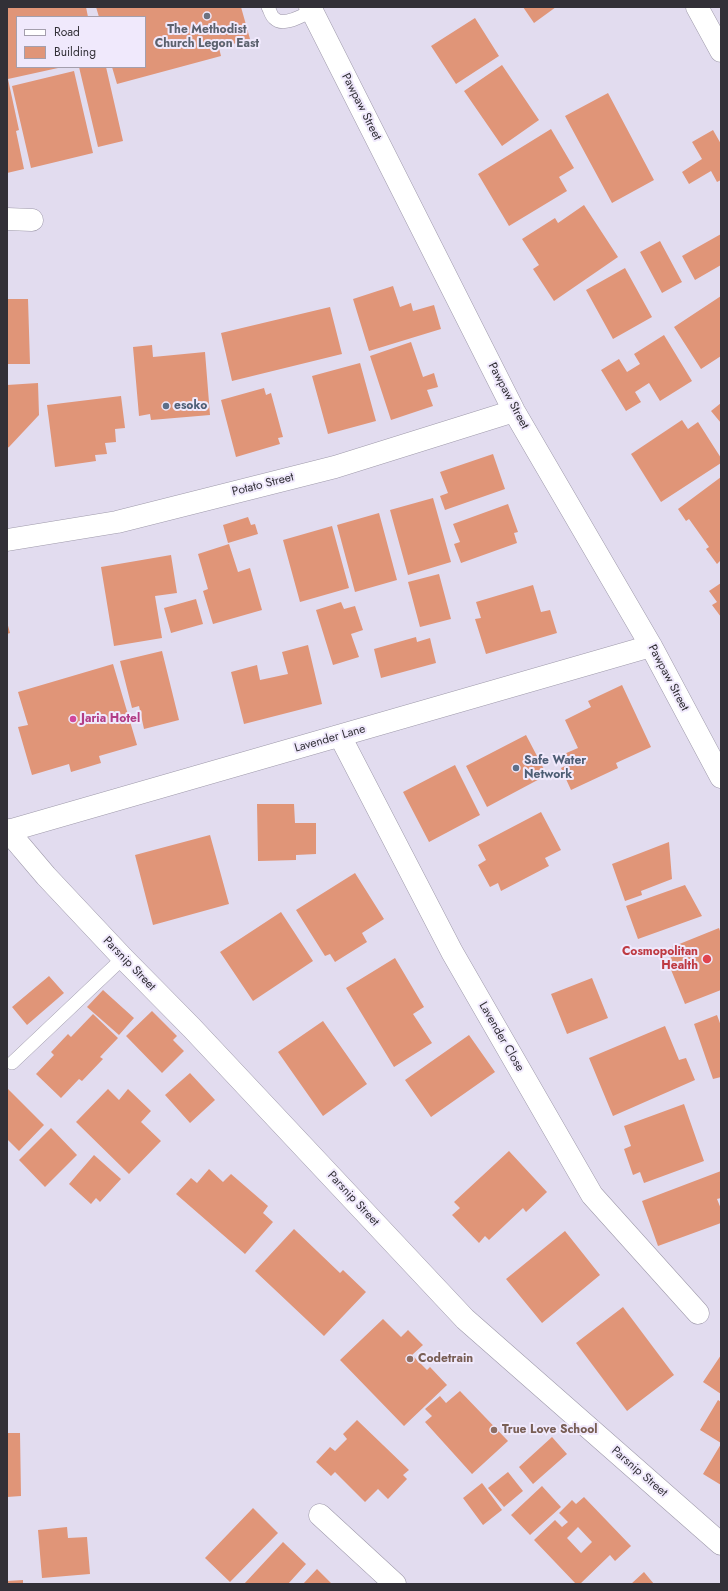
<!DOCTYPE html>
<html>
<head>
<meta charset="utf-8">
<style>
	body { margin:0 }
	#map { position:relative; width:728px; height:1591px; overflow:hidden; background:#e2dcef; font-family:Jost,sans-serif }
	canvas { display:block }
	.frame { position:absolute; inset:0; border:8px solid #323037; pointer-events:none }
	.legend { position:absolute; left:16px; top:16px; width:130px; height:52px; box-sizing:border-box; background:#f0e9fc; border:1px solid #a49fad; margin:0; padding:5px 7px; list-style:none; font-size:12px; color:#323037 }
	.legend li { display:flex; align-items:center; gap:8px; height:20px }
	.legend b { width:20px; border:1px solid #a49fad }
</style>
</head>
<body>
<div id="map">
<canvas width="728" height="1591"></canvas>
<div class="frame"></div>
<ul class="legend">
<li><b style="height:5px;background:#fff"></b>Road</li>
<li><b style="height:11px;background:#e09578"></b>Building</li>
</ul>
</div>
<script>
const ctx = document.querySelector('canvas').getContext('2d');
ctx.lineJoin = 'round';
function fill(path, color) { ctx.fillStyle = color; ctx.fill(path, 'evenodd'); }
function stroke(path, color, width, dash) { ctx.strokeStyle = color; ctx.lineWidth = width; ctx.lineCap = dash ? 'butt' : 'round'; ctx.setLineDash(dash || []); ctx.stroke(path); }
function label(font, color, halo, rows, align = 'center') {
  ctx.font = font + ' Jost,sans-serif'; ctx.lineWidth = 4; ctx.setLineDash([]); ctx.textBaseline = 'middle'; ctx.strokeStyle = halo; ctx.fillStyle = color; for (const [text, x, y, turn = 0] of rows) {
    ctx.save(); ctx.translate(x, y); ctx.rotate((+turn || 0) * Math.PI / 180); ctx.textAlign = isNaN(turn) ? turn : align; if (halo) ctx.strokeText(text, 0, 0); ctx.fillText(text, 0, 0); ctx.restore();
  }
}
fill(new Path2D(`
	M7 7H86L88 17H17V67L58 68 8 79 19 130 16 131 24 169 7 173Z
	M96 7H241L250 39 219 48 221 56 117 84 112 67H145V17H99Z
	M523 7H556L534 23Z
	M475 18 499 56 456 84 431 46Z
	M502 65 539 120 502 146 464 91Z
	M79 67H106L123 141 98 147Z
	M74 71 93 153 31 168 12 86Z
	M608 93 654 180 612 203 565 116Z
	M551 129 574 168 559 177 567 191 509 226 478 174Z
	M713 130 721 144V180L717 182 711 171 689 184 682 172 702 159 692 142Z
	M584 205 618 257 554 301 533 269 539 265 522 239 555 218 558 223Z
	M721 234V265L695 280 682 256Z
	M660 241 682 282 662 293 640 252Z
	M625 268 652 317 613 339 586 290Z
	M393 286 400 307 411 303 413 311 434 305 441 329 369 351 353 299Z
	M721 296V356L701 369 674 327Z
	M7 299H28L30 364H7Z
	M330 307 342 354 232 381 221 333Z
	M664 335 692 381 660 401 649 383 635 392 641 402 626 411 601 370 619 359 627 372 640 364 634 354Z
	M411 342 423 377 434 373 438 387 427 390 433 406 391 420 370 356Z
	M152 345 153 357 205 352 210 415 151 420 150 414 139 416 133 347Z
	M360 363 376 421 328 434 312 376Z
	M38 383 39 415 9 447 7 448V385Z
	M264 388 266 395 271 393 283 437 278 438 280 444 236 457 221 400Z
	M121 396 125 428 115 429 116 442 105 443 107 454 95 455 96 461 55 467 47 405Z
	M721 403V423L711 411Z
	M682 420 688 429 698 422 721 458V463L661 502 631 454Z
	M493 454 505 489 445 510 440 496 448 493 440 472Z
	M721 477V560L717 564 706 549 709 547 689 519 686 521 678 509Z
	M433 498 451 562 408 575 390 510Z
	M508 504 518 532 514 533 517 543 461 563 454 544 460 542 453 524Z
	M379 513 397 580 355 592 337 525Z
	M248 517 251 525 255 524 258 534 228 543 223 525Z
	M332 526 349 588 300 602 283 540Z
	M229 544 238 572 250 568 262 610 213 624 203 591 208 589 198 554Z
	M171 555 177 593 155 596 162 638 114 646 101 567Z
	M439 574 451 619 420 627 408 582Z
	M721 583V617L712 605 717 602 709 591Z
	M533 585 541 612 550 610 557 633 486 654 475 619 481 618 476 602Z
	M196 599 203 624 171 633 164 608Z
	M341 602 344 609 355 606 363 630 351 634 359 657 333 665 316 610Z
	M7 622 10 633 7 634Z
	M416 637 417 642 430 638 436 663 381 678 374 649Z
	M308 645 322 704 244 724 231 672 257 665 260 680 288 674 282 652Z
	M162 651 179 720 144 729 139 706 132 708 120 661Z
	M113 664 137 745 99 756 101 763 71 772 69 764 32 775 18 727 28 725 18 692Z
	M622 685 651 747 616 763 618 768 571 790 561 768 569 764 564 754 578 748 565 720 591 707 588 701Z
	M526 735 547 775 487 807 466 766Z
	M455 765 480 815 429 842 403 792Z
	M257 804H294L295 823H316V854L296 855V860L258 861Z
	M541 812 561 850 545 858 549 866 501 891 498 883 490 887 478 865 486 860 478 845Z
	M210 835 229 904 153 925 135 855Z
	M669 842 672 879 641 891 642 895 625 901 612 864Z
	M355 873 384 919 362 933 367 942 335 962 330 954 325 956 296 910Z
	M685 885 702 916 638 939 626 906Z
	M281 912 313 961 253 1001 220 952Z
	M719 928 721 934V990L685 1004 667 960 671 958 667 949Z
	M395 958 424 1007 413 1014 432 1043 394 1067 346 988Z
	M49 976 64 993 27 1025 12 1007Z
	M592 978 608 1018 567 1034 551 994Z
	M103 990 134 1018 119 1035 87 1007Z
	M152 1011 177 1036 173 1040 184 1051 162 1073 126 1036Z
	M93 1014 118 1038 100 1057 103 1059 82 1081 79 1079 61 1098 36 1074 54 1055 51 1052 68 1034 71 1037Z
	M717 1015 721 1026V1077L713 1079 694 1024Z
	M323 1021 367 1084 323 1116 278 1052Z
	M665 1026 679 1060 686 1058 695 1080 613 1116 589 1058Z
	M469 1035 495 1072 431 1117 405 1080Z
	M190 1073 215 1100 190 1123 165 1095Z
	M7 1088 44 1125 19 1151 7 1139Z
	M108 1089 119 1100 128 1089 151 1111 141 1122 161 1141 129 1174 76 1122Z
	M684 1104 704 1161 644 1183 640 1172 633 1175 624 1149 631 1146 624 1126Z
	M51 1128 77 1155 45 1187 19 1160Z
	M509 1151 547 1192 526 1212 523 1208 489 1240 485 1236 479 1243 452 1215 460 1208 454 1202Z
	M94 1155 121 1179 100 1202 96 1198 91 1204 69 1184Z
	M209 1169 223 1182 231 1174 268 1206 263 1213 273 1222 245 1254 176 1194 191 1178 197 1183Z
	M721 1171V1198L717 1199 721 1209V1223L658 1246 642 1201Z
	M294 1229 340 1273 343 1270 366 1292 324 1336 255 1271Z
	M565 1231 600 1275 542 1323 506 1279Z
	M623 1307 674 1375 627 1411 576 1343Z
	M383 1319 401 1337 408 1330 423 1345 412 1355 427 1370 430 1367 447 1385 404 1426 340 1360Z
	M721 1355V1394L703 1382Z
	M460 1391 508 1441 472 1474 425 1422 432 1416 425 1409 440 1396 446 1403Z
	M718 1400 721 1402V1443L700 1430Z
	M357 1420 409 1470 403 1475 407 1479 388 1499 378 1489 365 1502 335 1472 331 1476 316 1462 330 1447 335 1451 347 1439 343 1434Z
	M7 1433H20L21 1496 7 1497Z
	M552 1437 567 1454 533 1484 519 1467Z
	M721 1444V1485L703 1474Z
	M508 1472 523 1491 504 1507 488 1488Z
	M482 1483 502 1510 483 1525 463 1498Z
	M542 1486 561 1507 530 1535 511 1515Z
	M584 1497 631 1546 615 1561 610 1555 580 1584H576L534 1540 555 1520 562 1527 568 1522 559 1513 572 1500 576 1504ZM578 1527 592 1542 581 1553 567 1538Z
	M253 1508 278 1533 230 1582 205 1558Z
	M67 1527 68 1538 87 1537 90 1574 42 1578 38 1530Z
	M283 1542 306 1564 288 1584H244Z
	M317 1569 332 1584H303Z
	M644 1572 654 1584H631Z
	M23 1580V1584H7V1581Z`), '#e09578');
const lane = new Path2D(`
	M268 7C270 10 271 16 274 18 283 28 303 15 312 11
	M12 1063 123 958`);
const street = new Path2D(`
	M310 7 514 411 651 646 721 777
	M7 219 32 220
	M7 540 117 522 335 467 514 411
	M340 736 452 952 592 1195 698 1313
	M7 830 46 876 123 958 192 1028 465 1319 721 1544
	M8 831 651 646
	M320 1515 395 1584`);
const secondary = new Path2D(`
	M697 7 721 51`);
stroke(lane, '#9e99aa', 14);
stroke(street, '#9e99aa', 23);
stroke(secondary, '#9e99aa', 23);
stroke(lane, '#fff', 13);
stroke(street, '#fff', 22);
stroke(secondary, '#fff', 22);
for (const [x, y, r, color] of [
	[207,16,4,"#6b7280"],
	[166,406,4,"#5c6f8a"],
	[73,719,4,"#d1479c"],
	[516,768,4,"#5c6f8a"],
	[707,959,5,"#e0444e"],
	[410,1359,4,"#8d6e63"],
	[494,1430,4,"#8d6e63"]
]) { const dot = new Path2D(); dot.arc(x, y, r, 0, 2 * Math.PI); ctx.fillStyle = color; ctx.fill(dot); stroke(dot, '#f0e9fc', 1.5); }
label('bold 12px', '#5b616d', '#f0e9fc', [
	["The Methodist",207,30],
	["Church Legon East",207,44]
]);
label('12px', '#323037', '#f0e9fc', [
	["Pawpaw Street",361,107,63],
	["Pawpaw Street",508,396,62],
	["Potato Street",263,485,-14],
	["Pawpaw Street",668,678,62],
	["Lavender Lane",330,739,-16],
	["Parsnip Street",129,964,46],
	["Lavender Close",501,1037,60],
	["Parsnip Street",353,1199,47],
	["Parsnip Street",639,1472,41]
]);
label('bold 12px', '#4e5e75', '#f0e9fc', [
	["esoko",174,406],
	["Safe Water",524,761],
	["Network",524,775]
], 'left');
label('bold 12px', '#b23c85', '#f0e9fc', [
	["Jaria Hotel",81,719]
], 'left');
label('bold 12px', '#be3a42', '#f0e9fc', [
	["Cosmopolitan",698,952],
	["Health",698,966]
], 'right');
label('bold 12px', '#785e54', '#f0e9fc', [
	["Codetrain",418,1359],
	["True Love School",502,1430]
], 'left');
</script>
</body>
</html>
